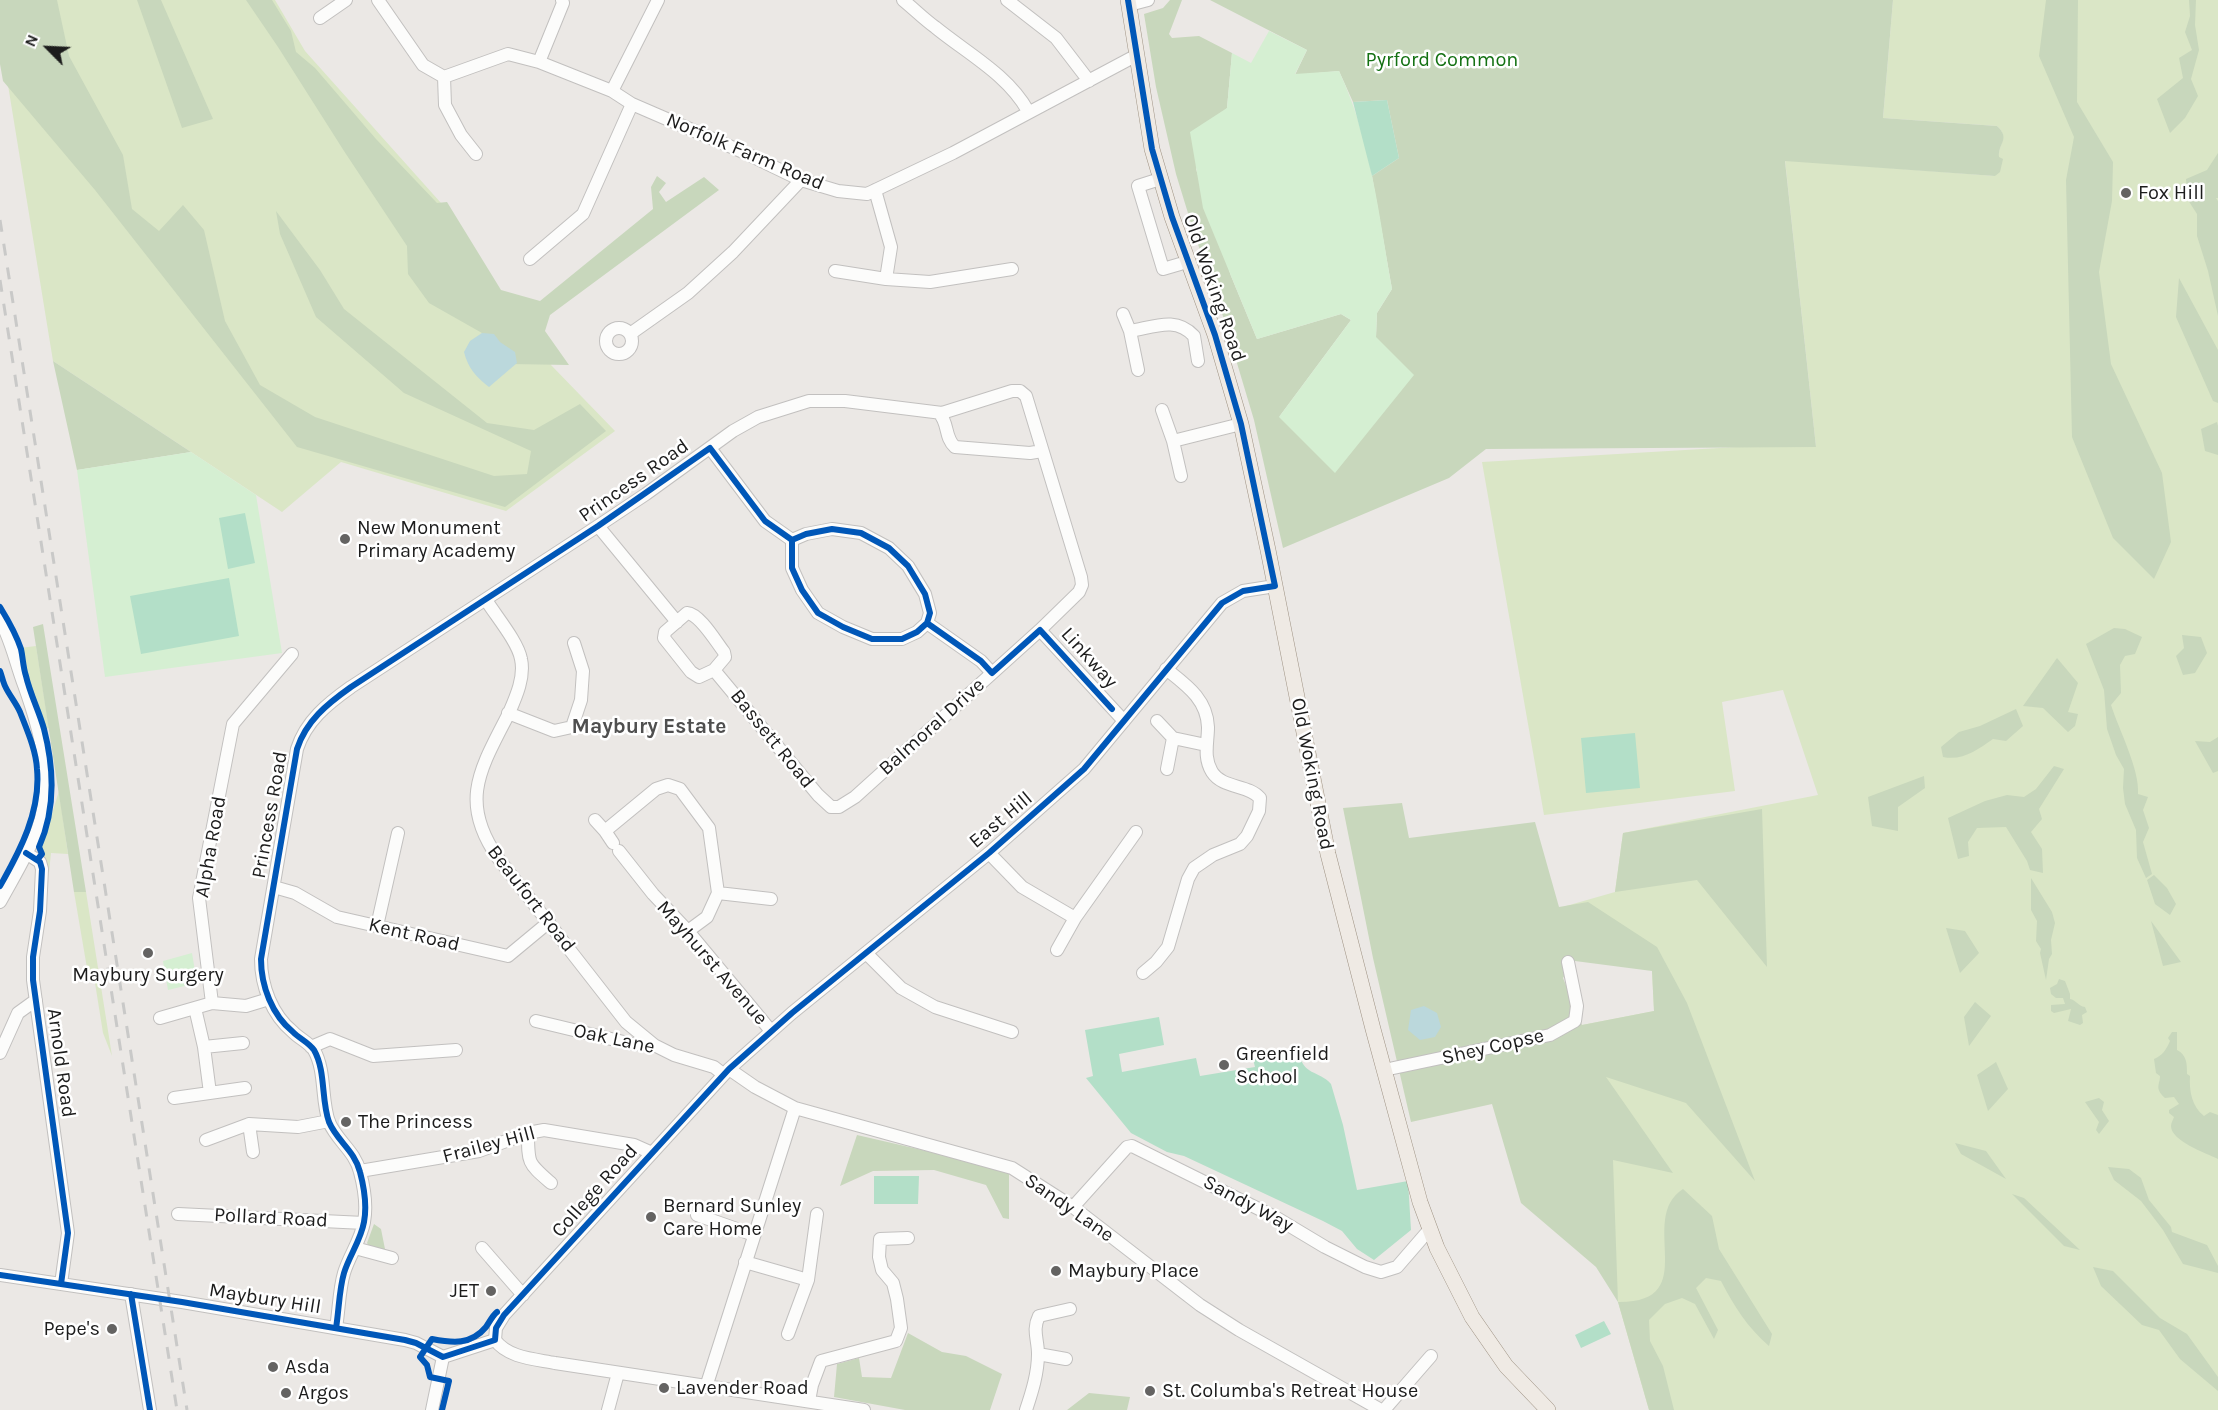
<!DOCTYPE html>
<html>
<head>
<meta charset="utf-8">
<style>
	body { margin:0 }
	#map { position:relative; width:2218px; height:1410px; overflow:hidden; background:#ebe8e5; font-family:Karla,sans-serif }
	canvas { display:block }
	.north { position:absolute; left:18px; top:18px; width:60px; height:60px; -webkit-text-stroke:4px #fff; paint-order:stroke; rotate:294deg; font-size:16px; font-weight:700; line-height:24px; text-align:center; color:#1c1c1c }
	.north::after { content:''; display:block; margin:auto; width:21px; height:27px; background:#1c1c1c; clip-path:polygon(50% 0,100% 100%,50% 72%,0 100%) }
</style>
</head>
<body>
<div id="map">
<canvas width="2218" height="1410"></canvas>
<div class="north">N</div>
</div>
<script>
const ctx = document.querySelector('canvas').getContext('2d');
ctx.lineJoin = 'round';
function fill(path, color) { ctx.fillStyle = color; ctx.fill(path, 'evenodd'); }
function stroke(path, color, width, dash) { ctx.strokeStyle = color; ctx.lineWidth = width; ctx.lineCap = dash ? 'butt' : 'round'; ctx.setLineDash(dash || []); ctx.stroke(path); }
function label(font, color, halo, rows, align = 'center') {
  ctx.font = font + ' Karla,sans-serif'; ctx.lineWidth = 5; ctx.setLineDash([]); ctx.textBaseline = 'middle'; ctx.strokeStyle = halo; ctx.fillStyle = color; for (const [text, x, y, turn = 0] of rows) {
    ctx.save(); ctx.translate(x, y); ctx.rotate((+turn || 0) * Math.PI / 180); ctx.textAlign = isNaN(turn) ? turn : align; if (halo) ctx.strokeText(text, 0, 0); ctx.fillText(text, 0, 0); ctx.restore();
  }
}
fill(new Path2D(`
	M0 0H275L305 51 441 203 551 365 615 431 506 511 341 462 282 512 53 361 0 36Z
	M1893 0H2218V1410H1649L1618 1302 1582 1025 1654 1011 1652 971 1566 906 1615 892 1623 833 1818 795 1783 690 1722 702 1735 791 1544 815 1482 462 1736 447H1816L1785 160 1995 176C1997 168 1997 159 1999 152 2002 140 2007 136 1997 126L1883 118Z
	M36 646 49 728 44 730 26 677 20 648Z
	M59 791 68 854 51 853 49 873 41 849Z
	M74 892H86L112 1056 103 1033 95 983 88 974Z`), '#dae6c6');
fill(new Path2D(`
	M0 0H57L69 56 123 155 132 209 159 231 183 205 204 230 225 321 260 385 315 417 494 476 527 474 531 451 404 393 316 317 280 234 276 211 320 270 344 309 487 423 534 430 580 404 606 431 505 507 297 447 95 190 3 81 0 64Z
	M137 0H161L213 119 182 128Z
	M246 0H272L291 31 296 52 315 68 376 139 437 203 447 202 501 290 540 301 653 209 651 187 657 176 666 183 659 192 666 202 704 177 719 190 550 315 545 331 569 365 510 364 482 333 429 303 408 274 407 246 344 151 278 47Z
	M1170 0H1182L1169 34 1172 38 1199 36 1232 53 1227 108 1196 169 1231 276 1257 339 1341 314 1351 320 1279 417 1376 337 1377 313 1392 289 1372 176 1399 158 1387 100 1353 102 1339 71 1295 75 1307 50 1210 0H1893L1883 118 1997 126C2011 139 1998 143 1999 157L2003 159 2000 172 1995 176 1785 161 1816 447 1486 449 1449 478 1283 548 1254 420 1219 303 1195 236 1176 174 1156 87 1144 14 1163 8Z
	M2046 0H2078L2077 102 2113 162 2112 201 2099 272 2111 364 2162 473 2171 542 2154 579 2113 538 2072 437 2066 180 2074 137 2039 56Z
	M2189 0H2196L2195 25 2199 50 2191 79 2198 96 2185 118 2170 133 2157 99 2183 78 2179 58 2192 50 2185 32 2190 16Z
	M2218 153V198H2216L2218 201V316L2208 271 2197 236V214L2188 200 2186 179 2207 170Z
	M2179 278 2218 350V403L2213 401 2176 317Z
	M53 361 191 452 77 470Z
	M2217 422 2218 426V455L2205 451 2201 429Z
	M43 624 86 892H74L33 627Z
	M2114 628 2125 629 2142 637 2135 654 2125 656 2120 665 2121 693 2111 705C2119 730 2140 770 2138 794L2148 797 2143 810 2149 828 2143 842 2152 874 2146 878 2137 858 2136 830 2125 804 2123 788 2124 769 2116 755 2107 729 2104 690 2086 644Z
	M2182 635 2201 637 2207 653 2195 673 2183 675 2176 656 2184 648Z
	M2057 658 2078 683 2068 712 2078 714 2075 726 2068 732 2043 708 2023 706Z
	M2016 709 2023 726 2006 741 1993 739C1977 750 1963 761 1943 757L1941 747 1959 732 1980 726Z
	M2218 737V771L2213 773 2195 741 2210 742Z
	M2054 766 2064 769 2039 809 2042 819 2031 832 2042 849 2043 873 2030 870 2027 861 2006 827 1977 828 1968 842 1969 856 1958 859 1948 818 1985 801 2007 795 2024 797 2036 789Z
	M1924 776 1925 788 1898 807V831L1872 826 1868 797Z
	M1402 803 1409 838 1535 822 1559 907 1588 902 1657 947 1687 1003 1755 1181 1686 1103 1606 1077 1673 1173 1613 1160 1618 1302C1704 1303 1636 1219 1683 1189L1712 1216 1719 1249 1772 1334 1769 1346C1747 1327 1734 1306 1721 1281L1706 1278 1696 1288 1718 1330 1714 1339 1695 1304 1682 1298 1665 1304 1649 1320 1650 1341 1663 1366 1674 1410H1649L1618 1302 1596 1267 1521 1203 1492 1104 1411 1122 1373 958 1343 808ZM1575 961 1652 971 1654 1011 1582 1025 1563 978Z
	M1762 809 1767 967 1697 880 1615 892 1623 833Z
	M2154 875 2167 888 2176 904 2170 915 2155 904 2147 880Z
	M2031 878 2052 912 2055 923 2051 940 2052 954 2049 959 2046 980 2040 953 2041 949 2036 941 2037 921 2031 910Z
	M2151 921 2181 962 2163 966Z
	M1946 928 1965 931 1979 953 1960 973Z
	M2059 979 2065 981 2070 994V999C2076 1000 2078 1006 2085 1007L2087 1012 2082 1015 2083 1023 2080 1025 2068 1021 2071 1009 2054 1013 2051 1011V1005L2065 1004 2063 998H2056L2051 994 2050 988 2057 984Z
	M1975 1002 1991 1016 1969 1046 1964 1017Z
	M2172 1032H2177V1050C2187 1055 2187 1064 2187 1074L2190 1076C2189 1091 2192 1107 2204 1116L2210 1112 2218 1115V1159C2206 1153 2171 1141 2171 1126 2171 1123 2173 1120 2174 1117L2169 1113V1110L2179 1104 2174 1097 2165 1098C2154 1088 2160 1085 2160 1076L2156 1073 2154 1059C2163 1055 2166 1050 2170 1041L2168 1038Z
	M1996 1062 2008 1089 1988 1111 1977 1075Z
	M2099 1098 2104 1102 2102 1110 2109 1121 2099 1134 2096 1130 2099 1122 2085 1102Z
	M857 1135 1009 1170V1219L1003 1218 986 1185 934 1170 873 1171 840 1186Z
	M1955 1143 1986 1151 2006 1179 1961 1154Z
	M2108 1167 2129 1169 2141 1178 2149 1200 2171 1227 2172 1232 2207 1245 2218 1266V1273L2183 1264 2163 1230 2141 1201 2114 1180Z
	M2012 1194 2024 1198 2080 1250 2064 1246Z
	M374 1224 381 1229 385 1249 380 1251 369 1246 367 1243Z
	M2093 1267 2113 1271 2160 1318 2187 1334 2218 1377V1391L2180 1359 2159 1330 2142 1325 2101 1286Z
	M908 1333 942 1352 966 1356 1002 1374 990 1410H905L834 1397 837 1364 859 1358 862 1377 891 1378Z
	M1089 1393 1130 1397 1127 1410H1067Z`), '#c8d7bc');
fill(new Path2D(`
	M1269 31 1307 50 1295 74 1339 71C1371 139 1379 216 1392 289L1377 313 1376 337 1414 375 1335 473 1279 417 1351 320 1341 314 1257 339 1203 208 1190 132 1227 108 1232 53 1251 63Z
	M191 452 256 495 282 653 105 677 77 470Z
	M192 953 197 983 168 990 163 961Z`), '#d5efd2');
fill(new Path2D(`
	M1387 100 1399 158 1372 176 1353 102Z
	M245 513 255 563 228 569 219 518Z
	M229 578 239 636 141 654 130 596Z
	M1635 733 1640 788 1586 793 1581 738Z
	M1159 1017 1164 1045 1119 1054 1122 1072 1196 1058 1200 1076 1255 1067 1253 1059 1299 1051C1302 1076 1319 1070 1331 1084L1343 1125 1357 1190 1408 1181 1411 1230 1374 1260 1357 1249 1342 1231 1323 1221 1184 1156 1167 1152 1131 1133 1086 1078 1093 1076 1085 1030Z
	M874 1176H919L918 1204H874Z
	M1604 1321 1611 1334 1581 1348 1575 1335Z`), '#b3dfc8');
fill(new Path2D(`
	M482 333 494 334 500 342 515 352 517 363 489 387C476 377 468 368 464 352L470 341Z
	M1424 1006 1437 1013 1441 1027 1435 1037 1420 1040 1408 1030 1411 1010Z`), '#bbd8dc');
const minor = new Path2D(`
	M378 0 423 65 444 77
	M903 0C914 9 924 19 935 27 968 54 1007 74 1028 111
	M1007 0 1056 38 1089 81
	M1129 5 1148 0
	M320 18 346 0
	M539 62 563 3 562 0
	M444 77 508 54 539 62 612 91 632 104 743 152 801 180 838 191 867 194 953 153 1137 55
	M444 77 445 105 461 135 476 154
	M612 91 658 0
	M1160 179 1138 186 1163 269 1187 262
	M875 190 891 247 886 279
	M530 259 583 214 632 104
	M835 271 886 279 930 282 1012 269
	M1123 314 1130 331 1138 370
	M606 341a13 13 0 1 1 26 0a13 13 0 1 1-26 0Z
	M1130 331C1154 327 1176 316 1194 336
	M630 334 688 293 733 252 801 180
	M1194 336 1198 361
	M1162 410 1173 441 1181 476
	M939 413C949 423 944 437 955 447L1030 453 1042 451
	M1173 441 1241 424
	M710 448 765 521 792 540
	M598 526 677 622
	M832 529 861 533 889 548 908 566 925 594 930 613 927 623 917 632 902 639H872L843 627 818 613 802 590 792 568V540L806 534Z
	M486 600C496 616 518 642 521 659 525 677 516 697 509 713 481 768 458 801 498 858L626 1022 654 1045
	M687 613C700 614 716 642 724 652L725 657 714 670 699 677 691 672 664 638 665 632Z
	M0 620C11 639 16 664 24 685 40 730 55 781 38 828 28 854 13 878 0 902
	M927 623 981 661 992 673
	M1040 630 1124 721
	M508 713 554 731 572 727 581 700 583 671 574 643
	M1157 721 1173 738 1206 745
	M1167 769 1173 738
	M595 820 605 831
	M613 843 605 831 656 789 668 785 680 789 709 828 718 893 707 917 688 931
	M619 851 653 894 688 931 771 1031
	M26 853 40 862 42 869 40 911 33 957V980L68 1233 61 1284
	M989 853 1022 887 1075 918 1057 950
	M274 887 295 893 337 917 508 956 549 922
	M718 893 771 899
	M1075 918 1136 832
	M377 926 398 833
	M866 953 901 988 935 1007 1012 1032
	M1143 973 1156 962 1168 947 1188 879 1194 868 1213 855 1240 844 1247 836 1259 811 1260 798C1248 784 1223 789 1212 772 1203 757 1208 743 1208 727 1207 699 1186 685 1166 669
	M212 1003 199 898 233 724 292 654
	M195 1008 204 1047 210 1093
	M160 1018 212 1003 246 1006 269 999
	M536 1021 632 1044 654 1045 674 1055 714 1067 723 1074
	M204 1047 243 1043
	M311 1047 330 1039 373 1056 456 1050
	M0 1053 18 1013 36 1000
	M729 1069 755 1087 795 1108 1012 1168 1073 1207 1200 1305 1239 1330 1381 1410
	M1384 1070 1550 1035 1575 1021 1577 1006 1568 962
	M174 1098 245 1088
	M249 1124 253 1152
	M528 1133C528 1164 528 1163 551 1183
	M206 1140 249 1124 298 1127 329 1121
	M360 1171 479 1151 528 1133 544 1130 634 1145 652 1153
	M1073 1207 1127 1147 1132 1146 1275 1217 1325 1247 1365 1267 1381 1272 1397 1267 1429 1230
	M178 1214 364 1223
	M697 1215 754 1235
	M355 1248 392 1258
	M482 1248 523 1295
	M745 1262 808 1280 817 1214
	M0 1275 182 1302 405 1340 416 1343 443 1357 495 1340
	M131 1294 150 1410
	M336 1328C339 1310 339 1290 344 1273 349 1256 361 1240 364 1222 367 1206 364 1187 360 1172 355 1151 337 1141 329 1122 321 1100 326 1071 314 1050 308 1042 300 1039 293 1032 272 1015 261 986 261 959L297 749C306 721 327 704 351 687L598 526 646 494 733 431 758 417 809 401H845L942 413 1012 391H1020L1026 396 1081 577 1082 585 1079 592 1040 630 855 797 839 807H831L818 795 714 670
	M788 1334 808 1280
	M495 1340 496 1328 504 1315 729 1069 792 1013 989 853 1084 769 1222 603 1243 591 1275 586
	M495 1340C508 1358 535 1359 555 1363L864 1410
	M1038 1354 1066 1359
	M706 1387 795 1108
	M809 1401 812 1385 821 1361 896 1341 901 1328 897 1299 893 1283 882 1270 879 1257 880 1239 908 1238
	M432 1410 443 1357
	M608 1410 618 1373
	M1026 1410C1032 1392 1038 1373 1038 1354 1038 1339 1032 1330 1039 1316L1070 1309
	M1384 1410 1431 1356`);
const major = new Path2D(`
	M1128 0 1152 149 1172 217 1215 335 1241 424 1268 550 1328 854 1373 1029 1420 1202 1437 1248 1472 1317 1506 1366 1548 1410`);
stroke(minor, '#c2c0bf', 14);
stroke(major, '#9f9384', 16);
stroke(minor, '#fcfcfb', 12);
stroke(major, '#efeae4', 15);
stroke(new Path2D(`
	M0 220 187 1410
	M0 280 177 1410`), '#c9c9c8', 3, [12, 12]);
stroke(new Path2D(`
	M832 529 861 533 889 548 908 566 925 594 930 613 927 623 917 632 902 639H872L843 627 818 613 802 590 792 568V540L806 534Z
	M0 607C8 620 16 634 21 649 23 658 23 667 26 676 30 694 39 711 44 729 54 768 56 809 39 847L42 854 37 860
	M927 623 981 661 992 673 1040 630 1112 709
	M0 671C2 676 3 683 6 688 10 696 16 703 20 712 27 730 36 750 37 769 41 811 20 851 0 886
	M26 853 40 862 42 869 40 911 33 957V980L68 1233 61 1284
	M0 1275 182 1302 405 1340 416 1343 443 1357 495 1340 496 1328 504 1315 729 1069 792 1013 989 853 1084 769 1222 603 1243 591 1275 586 1241 424 1215 335 1172 217 1152 149 1128 0
	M131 1294 150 1410
	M336 1328C339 1310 339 1290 344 1273 349 1256 361 1240 364 1222 367 1206 364 1187 360 1172 355 1151 337 1141 329 1122 321 1100 326 1071 314 1050 308 1042 300 1039 293 1032 272 1015 261 986 261 959L297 749C306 721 327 704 351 687L598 526 710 448 765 521 792 540
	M442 1410 449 1381 430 1377 427 1365 420 1357 432 1339C453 1343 471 1345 486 1327 490 1321 493 1315 497 1312`), '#0057b8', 6);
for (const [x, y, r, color] of [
	[2126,193,6,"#646362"],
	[345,539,6,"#646362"],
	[148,953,6,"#646362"],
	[1224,1065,6,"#646362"],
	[346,1122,6,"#646362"],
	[651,1217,6,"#646362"],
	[1056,1271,6,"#646362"],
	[491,1291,6,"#646362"],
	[112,1329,6,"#646362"],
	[273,1367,6,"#646362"],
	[664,1388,6,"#646362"],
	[1150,1391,6,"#646362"],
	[286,1393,6,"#646362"]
]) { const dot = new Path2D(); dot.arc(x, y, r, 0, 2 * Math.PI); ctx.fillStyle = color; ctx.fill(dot); stroke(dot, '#fff', 2); }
label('20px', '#147113', '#fff', [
	["Pyrford Common",1442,60]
]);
label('20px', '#1c1c1c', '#fff', [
	["Norfolk Farm Road",745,152,23],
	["Old Woking Road",1214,288,71],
	["Princess Road",634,481,-35],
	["Linkway",1089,658,48],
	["Balmoral Drive",932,727,-42],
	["Bassett Road",772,739,51],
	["Old Woking Road",1312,774,79],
	["Princess Road",270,815,-80],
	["East Hill",1001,820,-40],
	["Alpha Road",211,847,-80],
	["Beaufort Road",531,899,52],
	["Kent Road",414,935,13],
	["Mayhurst Avenue",712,963,49],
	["Oak Lane",614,1039,12],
	["Shey Copse",1493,1047,-13],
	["Arnold Road",61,1063,82],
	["Frailey Hill",489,1145,-15],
	["College Road",595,1191,-48],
	["Sandy Way",1248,1204,28],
	["Sandy Lane",1069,1208,35],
	["Pollard Road",271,1218,3],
	["Maybury Hill",265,1299,9]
]);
label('20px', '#1c1c1c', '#fff', [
	["Fox Hill",2138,193],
	["New Monument",357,528],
	["Primary Academy",357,551],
	["Maybury Surgery",148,975,"center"],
	["Greenfield",1236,1054],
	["School",1236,1077],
	["The Princess",358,1122],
	["Bernard Sunley",663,1206],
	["Care Home",663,1229],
	["Maybury Place",1068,1271],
	["JET",479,1291,"right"],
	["Pepe's",100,1329,"right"],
	["Asda",285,1367],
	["Lavender Road",676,1388],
	["St. Columba's Retreat House",1162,1391],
	["Argos",298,1393]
], 'left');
label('bold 21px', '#4f4f4f', '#fff', [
	["Maybury Estate",649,727]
]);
</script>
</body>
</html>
